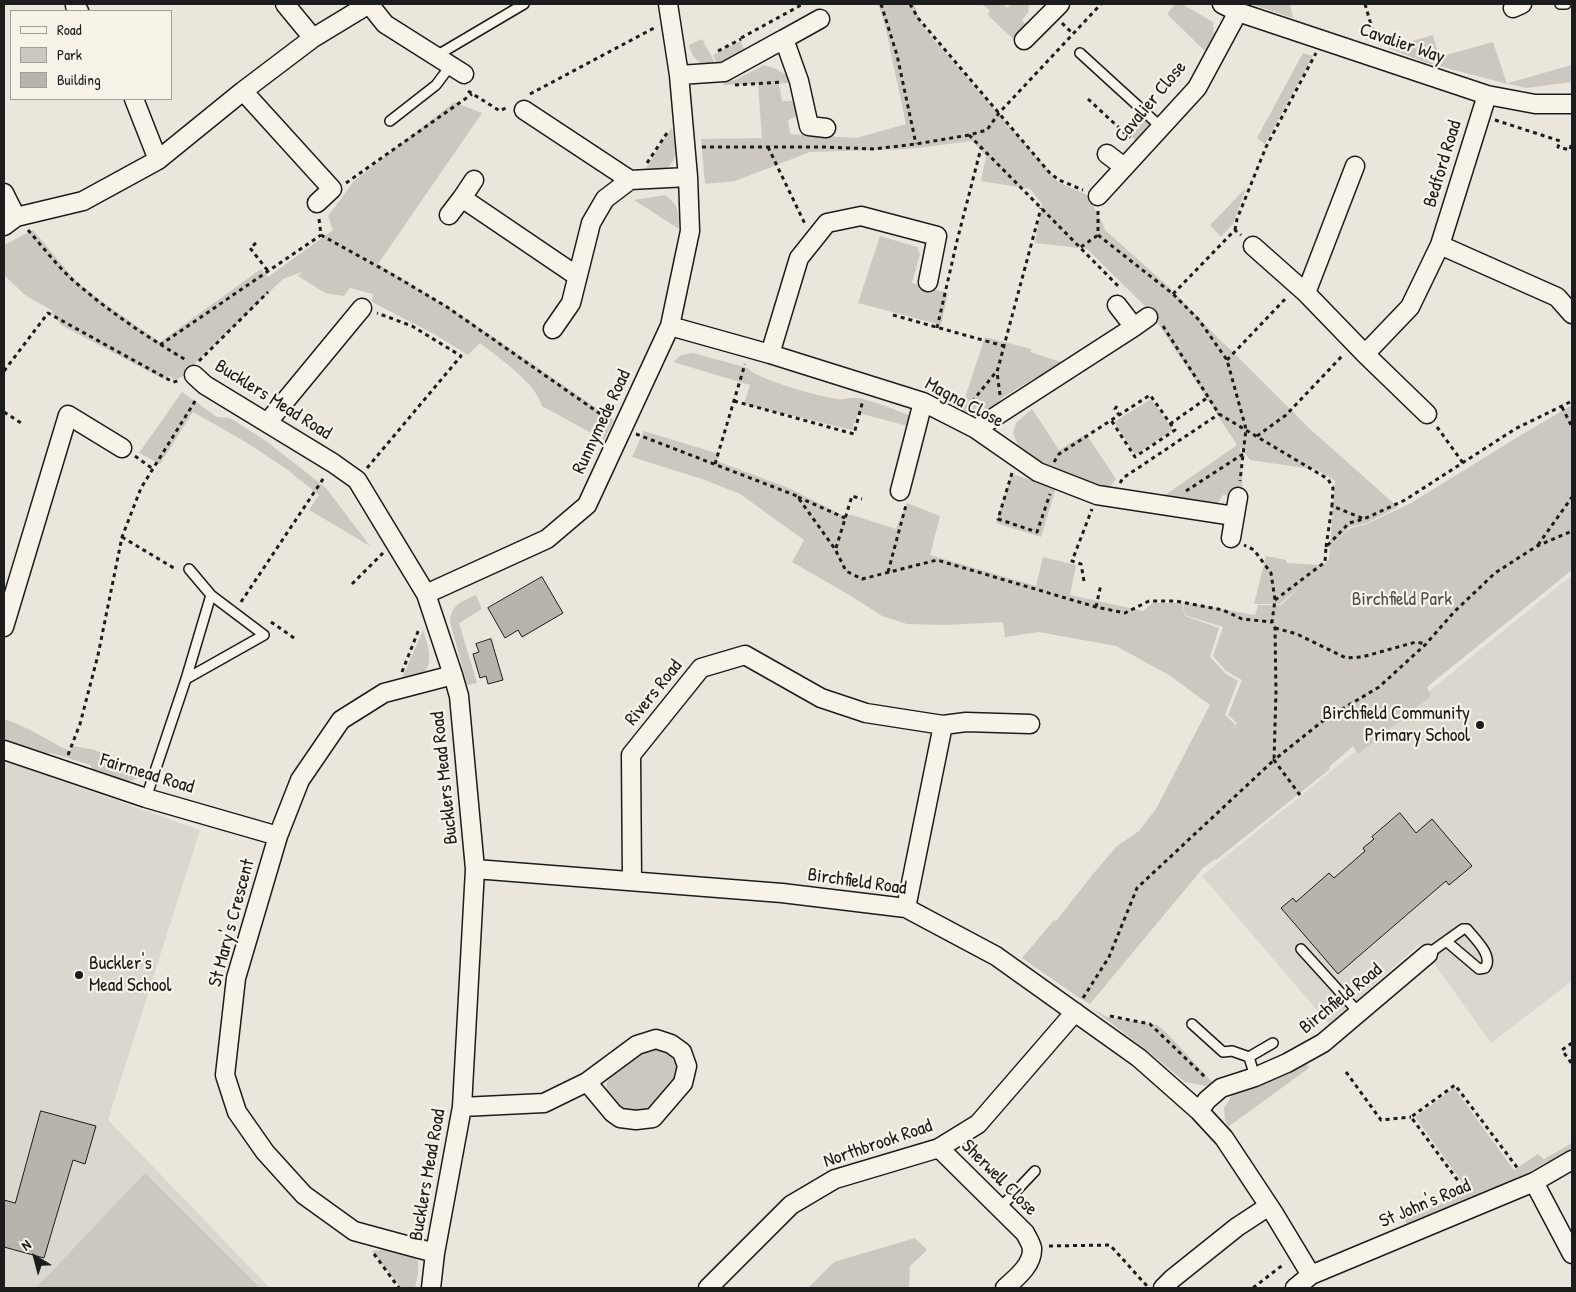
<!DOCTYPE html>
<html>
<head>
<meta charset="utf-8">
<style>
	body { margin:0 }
	#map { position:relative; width:1576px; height:1292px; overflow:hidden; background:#eae6dc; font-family:"Patrick Hand",sans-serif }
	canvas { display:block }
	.frame { position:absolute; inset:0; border:5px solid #1c1c1c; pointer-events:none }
	.legend { position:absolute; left:10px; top:10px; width:162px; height:90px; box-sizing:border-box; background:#f7f3e8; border:1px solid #9f9d96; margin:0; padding:6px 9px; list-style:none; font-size:15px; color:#1c1c1c }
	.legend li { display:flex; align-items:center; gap:10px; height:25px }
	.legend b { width:25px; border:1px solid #9f9d96 }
	.north { position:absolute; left:10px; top:1232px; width:50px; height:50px; -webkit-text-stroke:4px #f7f3e8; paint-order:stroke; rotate:323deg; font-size:14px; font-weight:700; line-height:20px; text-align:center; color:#1c1c1c }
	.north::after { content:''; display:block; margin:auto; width:18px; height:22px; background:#1c1c1c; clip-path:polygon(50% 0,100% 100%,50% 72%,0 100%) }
</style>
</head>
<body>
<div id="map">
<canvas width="1576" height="1292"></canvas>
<div class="frame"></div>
<ul class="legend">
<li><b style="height:6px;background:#f7f3e8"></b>Road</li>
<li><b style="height:14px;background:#ccc8c0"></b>Park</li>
<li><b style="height:14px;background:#b6b4ac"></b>Building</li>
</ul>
<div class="north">N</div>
</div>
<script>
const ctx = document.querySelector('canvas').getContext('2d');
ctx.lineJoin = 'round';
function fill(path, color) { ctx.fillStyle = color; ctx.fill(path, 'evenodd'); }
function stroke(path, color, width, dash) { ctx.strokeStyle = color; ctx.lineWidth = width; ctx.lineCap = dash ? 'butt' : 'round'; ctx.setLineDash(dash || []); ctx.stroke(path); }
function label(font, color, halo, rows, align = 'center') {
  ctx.font = font + ' "Patrick Hand",sans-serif'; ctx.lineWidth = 4.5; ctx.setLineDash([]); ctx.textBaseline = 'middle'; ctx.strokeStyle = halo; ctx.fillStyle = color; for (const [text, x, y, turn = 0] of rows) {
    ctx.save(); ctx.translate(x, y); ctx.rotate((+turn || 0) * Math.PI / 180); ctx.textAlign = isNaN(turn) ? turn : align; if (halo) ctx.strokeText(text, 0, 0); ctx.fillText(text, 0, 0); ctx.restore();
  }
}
fill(new Path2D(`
	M1572 575V981L1491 1043 1420 944 1329 1024 1202 876Z
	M4 761 200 830 108 1120 270 1288H4Z`), '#dad7ce');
fill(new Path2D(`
	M878 4H914L922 26 1058 182 1087 195 1102 222 1105 230 1172 290 1219 339 1232 351 1311 430 1398 507 1367 523 1350 527 1336 541 1351 528 1367 524 1411 503 1521 435 1572 405V570L1427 687 1431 696 1358 754 1353 746 1329 767 1330 769 1216 860 1215 859 1203 868 1090 1004 1078 997 1022 958 1054 920 1056 921 1093 874 1117 846 1139 831 1156 809 1210 705 1169 675 1116 646 1039 632 1005 637 1003 622 945 625 907 624 882 616 851 596 792 562 804 540 740 494 705 480 632 457 644 431 719 454 717 461 791 489 842 515H852L896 529 907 503 940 516 930 555 1036 586 1043 557 1076 565 1070 595 1143 611 1152 603H1182L1185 616 1219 628 1210 657 1226 674 1238 681 1225 715 1235 724 1234 728 1237 723 1228 715 1242 680 1226 671 1213 656 1223 627 1185 615 1183 602 1255 615 1258 605H1281L1304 583 1280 604H1254L1266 556 1286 560V563L1323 565 1329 559 1335 481 1318 470 1250 460 1240 447 1243 497 1223 495 1216 506 1161 498 1237 445 1150 311 1087 249 1035 243 1042 204 1030 189 981 181 986 156 972 141 909 149 810 152 735 181 705 184 701 139 762 138 758 84 723 85 725 81 735 80 764 65C775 68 786 72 792 82L779 84 782 101H797L799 111 795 117 788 120 790 134 856 138 906 124 885 25Z
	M982 4H1003L1007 8 1011 4H1029L1028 13 1022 20 1027 26 1014 40 988 15 990 11Z
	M1175 4H1182L1213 22 1214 40 1208 54 1167 14Z
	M1251 4H1290L1293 18Z
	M1433 35 1439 57 1493 42 1507 84 1424 62 1388 48Z
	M702 39 716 65C701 67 692 59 689 45Z
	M740 41 748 57 719 68 713 55Z
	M1303 53 1313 56 1265 144 1257 138Z
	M1572 65V82L1526 88 1509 84 1508 83Z
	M454 102 482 113 378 264 467 319 614 420 604 440 542 406C536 383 499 358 480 343L468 355 434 334 372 302 373 294 350 288 344 296 325 293 298 276 302 272 283 279 190 368 191 372 175 380 169 376 163 379 61 325 52 313 53 311 25 295 4 275V245L33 230 75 280 104 303 160 342 261 269 268 277 333 230 328 216 354 181Z
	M1139 112 1148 121 1152 134 1140 145 1124 129Z
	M672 127C675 151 681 159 660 174L644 171Z
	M1246 188 1233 224 1221 237 1210 225Z
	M665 195C679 205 679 213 679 229L634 200Z
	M880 236 917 247 920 254 912 283 948 293 941 325 858 303Z
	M985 337 1031 349 1030 352 1064 363 1042 378 1033 379 1002 398 991 411 983 415 971 416 961 410Z
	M693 353 748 368C755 379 824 398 838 399 844 400 851 397 857 398 870 399 895 410 909 415L911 418 908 426 858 413 852 430 744 404 750 385 673 362 681 355Z
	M182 392 217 417 230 418 266 441 326 488 370 546 309 510 319 495 285 468 244 441 193 412 160 464 139 453Z
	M1151 399 1173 430 1135 455 1114 422Z
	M1032 409 1059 450 1086 434 1116 479 1109 488 1077 481 1038 462 1019 448 1013 433 1016 423Z
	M1012 474 1056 488 1041 537 996 523Z
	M476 595 482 609 459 623 477 683 467 685 450 621C452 604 461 602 476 595Z
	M423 630C428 645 436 666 419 677 414 680 406 681 400 683Z
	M4 719C27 726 47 740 69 751L74 746 95 750 130 769 142 770 141 776C125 787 110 779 93 773L91 765 51 753 33 755 4 746Z
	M1090 1007 1107 1017 1157 1025 1165 1031 1213 1083 1206 1086 1185 1082 1150 1053Z
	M653 1045 677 1056 679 1074 649 1111 634 1116C621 1111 610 1106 607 1091 602 1070 638 1054 653 1045Z
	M1307 1064 1309 1068 1228 1127 1225 1120 1224 1108 1232 1095Z
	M1454 1088 1514 1170 1538 1154 1544 1159 1572 1143V1149L1496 1189 1407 1225 1404 1218 1446 1201 1444 1196 1462 1182 1415 1117Z
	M145 1173 260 1288H36Z
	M915 1238 927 1250 910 1266 909 1288H808L834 1262Z
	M383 1250 411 1255 418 1261V1273L415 1288H401L372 1251Z`), '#ccc8c0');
const building = new Path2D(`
	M542 577 563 613 522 637 518 630 505 638 488 608Z
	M491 639 503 680 488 684 486 676 480 678 473 654 479 652 476 644Z
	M1400 813 1416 833 1432 819 1472 866 1449 885 1446 881 1338 974 1281 908 1293 898 1296 902 1329 873 1334 878 1365 851 1363 848 1374 839 1372 837Z
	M41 1111 96 1126 85 1164 73 1160 44 1258 4 1247V1200L15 1203Z`);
fill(building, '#b6b4ac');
stroke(building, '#1c1c1c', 1);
const service = new Path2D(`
	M1560 4H1566
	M1080 53 1161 127
	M436 56 524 4
	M390 121 436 85 451 65
	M186 679 264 635 211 595
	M146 798 186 679 211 595 189 569
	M1301 949 1359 1013
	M1428 954 1463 929H1467C1475 939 1494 956 1485 968L1479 969 1446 941
	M1192 1024 1223 1052 1232 1051 1249 1057 1255 1077
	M1249 1057 1273 1043
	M999 1209 1035 1171`);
const minor = new Path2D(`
	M285 4 313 38
	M369 4 385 24 464 74
	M1222 4 1238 12 1487 95 1535 104H1572
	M75 6 79 11
	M1513 8 1522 4
	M784 39 820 19
	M1024 40 1060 4
	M679 75 724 72 784 39 799 81 809 126 826 128
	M243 91 332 189 317 203
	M134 99 158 160
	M524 110 630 180
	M1107 154 1124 167
	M4 193 16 217
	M1098 196 1197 88 1238 12
	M462 198 474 180
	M449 215 462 198 577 276
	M4 226 16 217 83 201 158 160 243 91 313 38 369 4
	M1440 245 1557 297 1572 314
	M1253 246 1306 293 1365 354 1410 307 1440 245 1487 95
	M1306 293 1355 166
	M1117 305 1134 327 1148 317
	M670 326 770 354 923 402 976 429 1038 472 1097 495 1234 516
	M553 329 571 303 591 223 605 199 630 180 688 177
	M770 354 799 258 827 223 861 216 937 236 928 282
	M1365 354 1427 414
	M194 375 205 385 333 463 357 480 426 594 453 675 459 696 475 869 462 1107 435 1253 431 1288
	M267 423 362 308
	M976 429 1134 327
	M900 491 923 402
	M1231 538 1238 497
	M426 594 547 539 587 505 670 326 690 231 688 177 679 75 668 4
	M4 627 68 415 122 448
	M943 725 966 722 1030 724
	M4 750 146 798 278 836
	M475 869 782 893 906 908 996 956 1139 1058 1199 1111 1224 1138 1273 1212 1311 1275
	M632 880 631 755 701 668 745 655 821 698 866 713 943 725 906 908
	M462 1107 544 1103 587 1082 637 1045 656 1039 671 1044 682 1052 687 1066 683 1083 653 1118 636 1120 620 1118 613 1113 587 1082
	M1199 1111 1207 1100 1221 1088 1255 1077 1287 1063 1323 1043 1428 954
	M939 1148 1025 1233C1027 1237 1031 1243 1032 1248 1033 1265 1016 1278 1005 1288
	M1534 1182 1572 1254
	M435 1253 354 1231 304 1195 265 1152 237 1112 225 1075 236 978 278 836 300 780 341 720 384 693 453 675
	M708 1288 791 1205 835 1179 939 1148 978 1124 1075 1012
	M1163 1288 1172 1279 1237 1227 1269 1206
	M1295 1288 1311 1275 1534 1182 1572 1160`);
stroke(service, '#1c1c1c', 12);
stroke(minor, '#1c1c1c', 21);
stroke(new Path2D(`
	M881 4 897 55 916 144
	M910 4 918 18 1049 172 1059 180 1083 190
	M1365 4 1376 42
	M1062 23 1073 34
	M741 38 803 4
	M718 51 741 39
	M735 85 782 82
	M468 91 500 111 509 106
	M530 94 654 28
	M1088 99 1130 138
	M1495 120 1560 141 1558 147 1570 150 1572 141
	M969 135 1120 288
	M702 147H823L874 149 916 144 969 135 987 130 999 113 1101 4
	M768 147 805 224
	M647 163 667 133
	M346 183 472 94
	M1098 211V235L1173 294 1199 320 1227 360 1246 429 1240 481
	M319 219 321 235 395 276 447 307 609 420
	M28 230C43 247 57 266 74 281 108 311 147 337 186 360
	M1235 230 1237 219 1266 147 1316 53
	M256 243 250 248 268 271
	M1081 247 1098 235
	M1173 294 1235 230 1241 235
	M893 315 1004 346
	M1163 326 1219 414 1328 479 1333 488 1332 506 1364 519
	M937 328 957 241 981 148
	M160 345 321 235
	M1227 360 1287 297
	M199 361 268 292
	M4 371 48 313 173 382 178 381
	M1000 395 997 372 1041 208
	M734 401 854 434 863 400
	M1117 406 1115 409 1119 415
	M1562 407 1572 427
	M967 408 996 372
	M4 412 21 423 23 421
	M1170 424 1207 398
	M1437 427 1463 463
	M636 434 797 496 835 549 846 571 862 579 937 560 1096 607 1125 613 1149 601H1176L1223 610 1242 619 1272 622
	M1257 436 1286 415 1343 355
	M135 456 153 469
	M1054 462 1059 454 1150 395 1175 430 1135 457 1111 420
	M715 464 745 364
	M367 468 461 356 412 326 377 313
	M1012 473 998 519 1037 532 1050 494
	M1120 483 1123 478 1219 414
	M1186 491 1243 454
	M798 497 845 518
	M122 537 177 570
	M1538 545 1572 497
	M1326 547 1332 506
	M836 548 852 496 862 499
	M888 572 906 505
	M1084 581 1081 564 1072 561 1092 509
	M352 584 383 553
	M1275 600 1325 562 1326 547 1349 523 1364 519 1405 500 1515 429 1572 401
	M241 602 325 476
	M1096 607 1101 584
	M271 622 297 640
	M1275 628 1297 634 1346 658 1362 657 1416 642 1426 644
	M402 672 419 629
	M68 755 80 724 98 655 122 537 141 488 197 398
	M1300 795 1274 760 1324 720 1379 687 1426 644 1455 611 1495 573 1537 546 1572 531
	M1083 998 1109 957 1137 888 1274 760 1276 692 1275 628 1272 622 1275 600 1271 573 1254 550 1244 545
	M1110 1016 1150 1024 1206 1078
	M1572 1043 1562 1050 1572 1064
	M1346 1072 1381 1120 1411 1117
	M1467 1193 1411 1117 1455 1085 1519 1170
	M1049 1246 1110 1245 1147 1286
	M374 1254 399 1288
	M1253 1288 1284 1264`), '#1c1c1c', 3, [4, 4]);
stroke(service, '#f7f3e8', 9);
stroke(minor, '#f7f3e8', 18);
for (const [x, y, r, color] of [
	[1480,725,5,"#1c1c1c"],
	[79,975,5,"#1c1c1c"]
]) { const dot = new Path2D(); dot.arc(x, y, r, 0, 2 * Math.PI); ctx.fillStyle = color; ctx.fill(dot); stroke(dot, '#f7f3e8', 2); }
label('19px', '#1c1c1c', '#f7f3e8', [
	["Cavalier Way",1402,44,19],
	["Cavalier Close",1151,102,-50],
	["Bedford Road",1443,164,-73],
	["Bucklers Mead Road",273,400,32],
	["Magna Close",964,403,28],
	["Runnymede Road",602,422,-65],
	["Rivers Road",654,693,-51],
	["Fairmead Road",147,774,17],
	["Bucklers Mead Road",445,778,-96],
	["Birchfield Road",857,882,8],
	["St Mary's Crescent",232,923,-75],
	["Birchfield Road",1341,999,-39],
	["Northbrook Road",878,1144,-19],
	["Bucklers Mead Road",428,1175,-80],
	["Sherwell Close",999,1178,45],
	["St John's Road",1425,1204,-23]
]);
label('19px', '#51504d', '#f7f3e8', [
	["Birchfield Park",1402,600]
]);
label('19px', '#1c1c1c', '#f7f3e8', [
	["Birchfield Community",1470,714],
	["Primary School",1470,736],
	["Buckler's",89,964,"left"],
	["Mead School",89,986,"left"]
], 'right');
</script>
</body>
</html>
